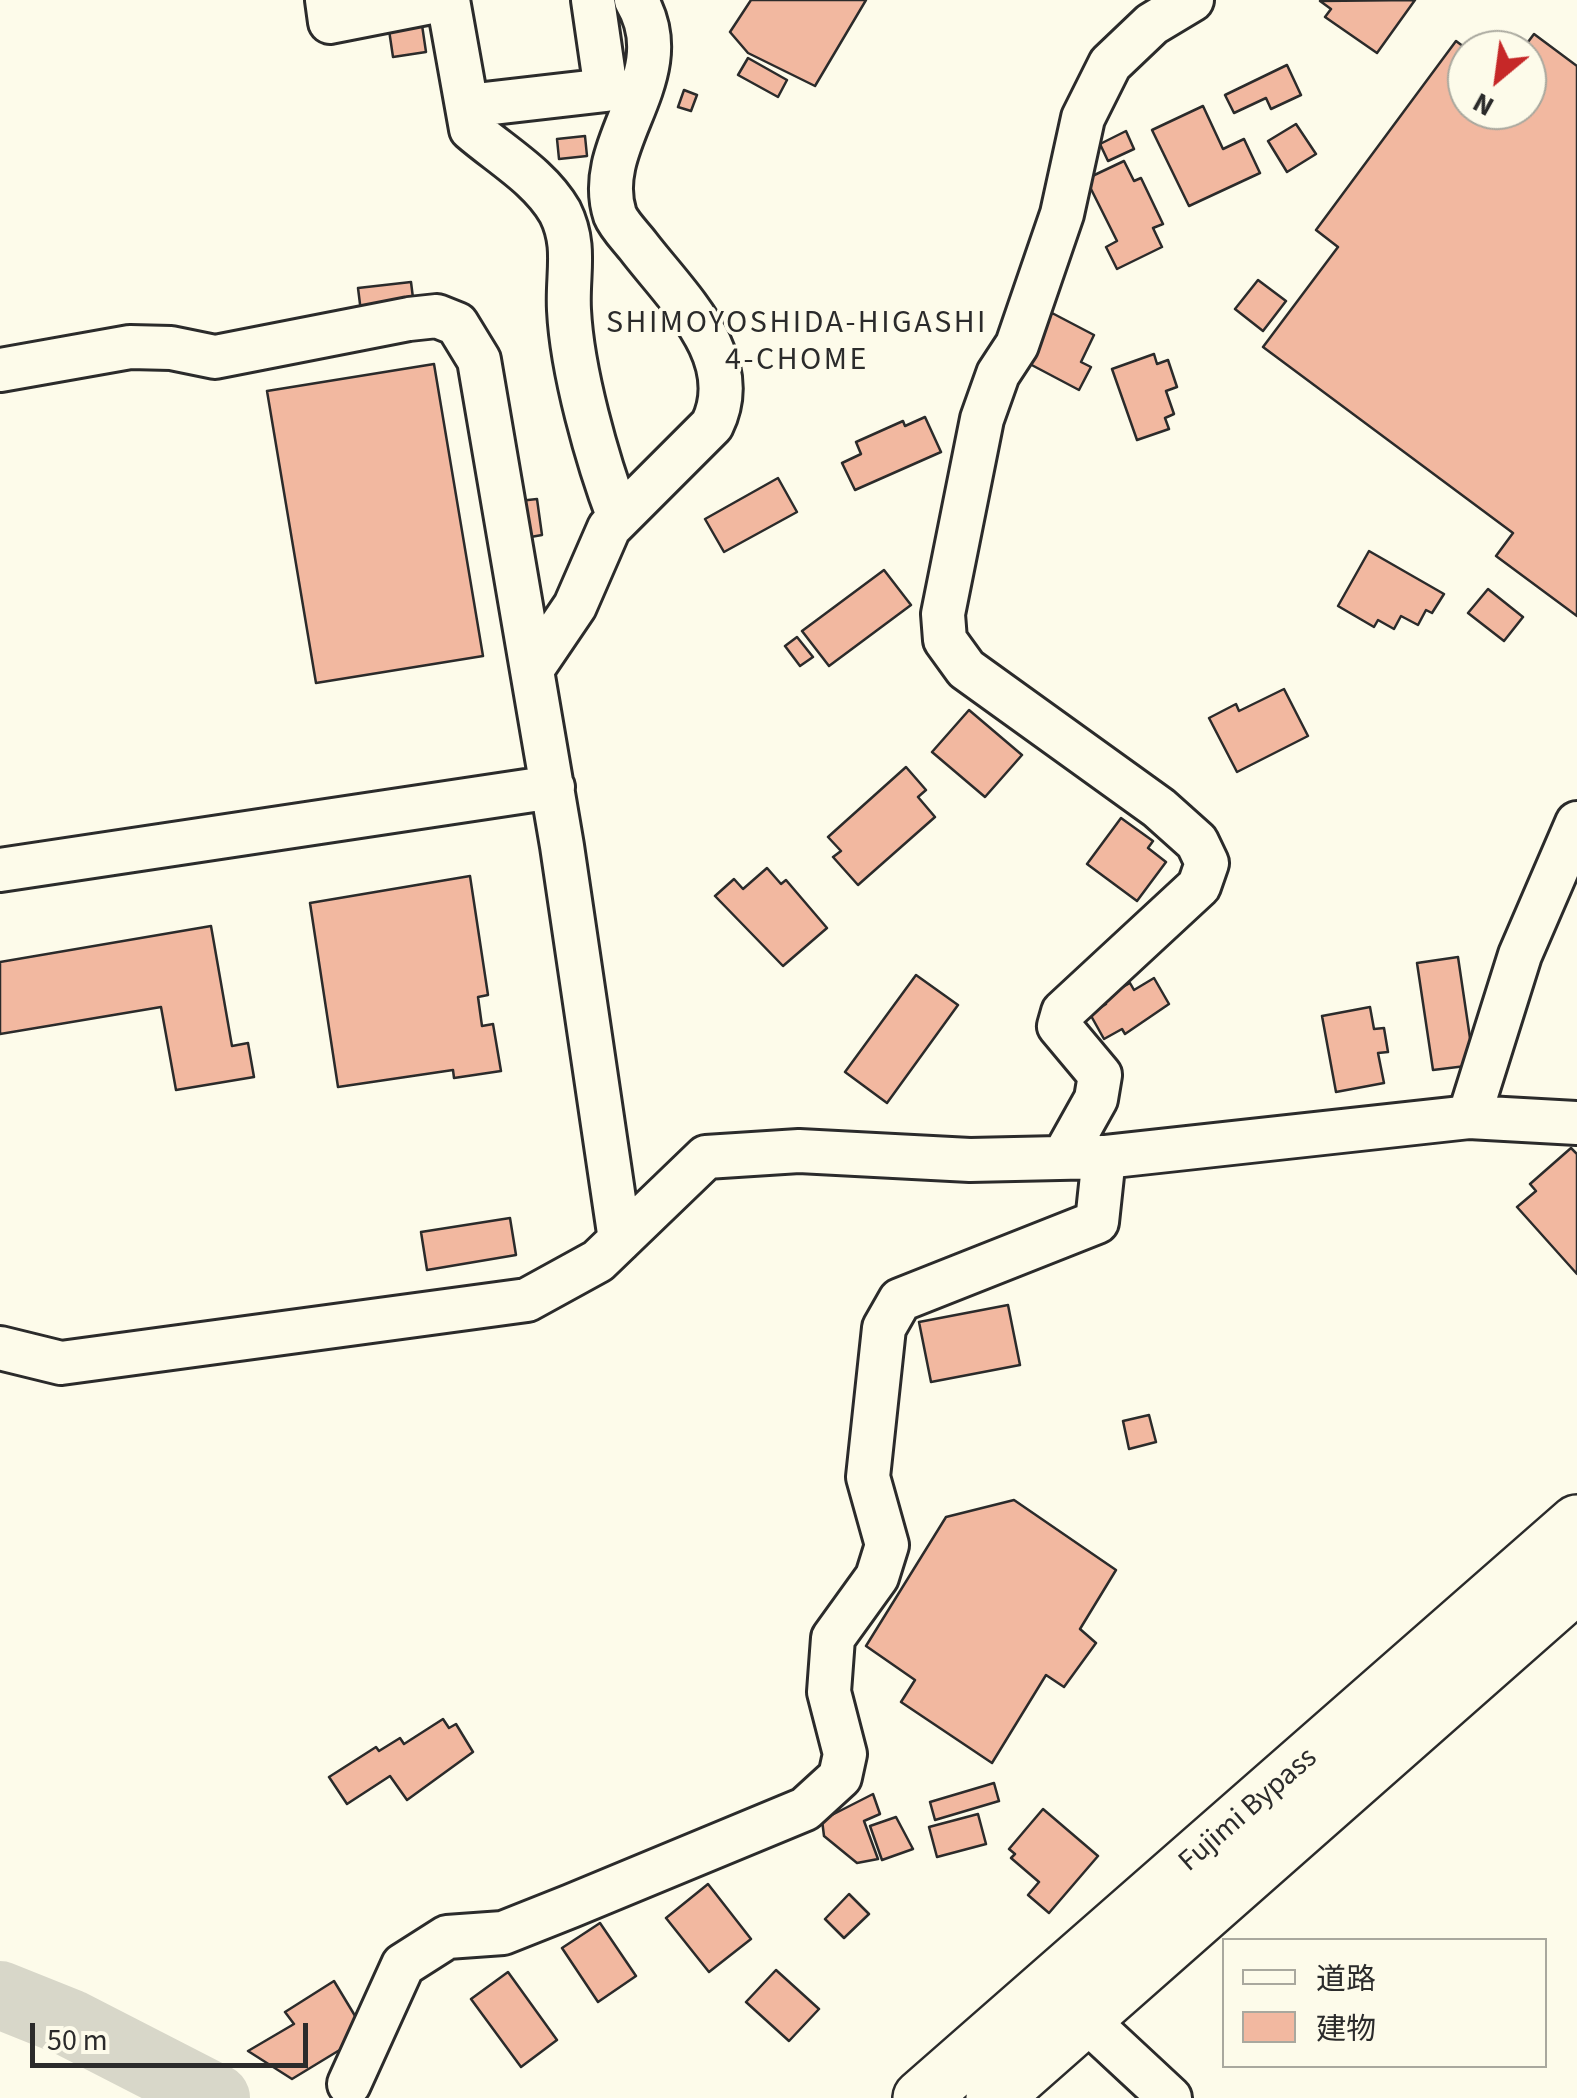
<!DOCTYPE html>
<html>
<head>
<meta charset="utf-8">
<style>
	body { margin:0 }
	#map { position:relative; width:1577px; height:2098px; overflow:hidden; background:#fdfbea; font-family:"Source Sans 3","Noto Sans JP",sans-serif }
	canvas { display:block }
	.legend { position:absolute; left:1222px; top:1938px; width:325px; height:130px; box-sizing:border-box; background:#fdfbea; border:2px solid #a9a89e; margin:0; padding:12px 18px; list-style:none; font-size:30px; color:#2b2b2b }
	.legend li { display:flex; align-items:center; gap:20px; height:50px }
	.legend b { width:50px; border:2px solid #a9a89e }
	.north { position:absolute; left:1447px; top:30px; width:100px; height:100px; box-sizing:border-box; background:#fdfbea; border:2px solid #a9a89e; border-radius:50%; rotate:209deg; font-size:28px; font-weight:700; line-height:40px; text-align:center; color:#2b2b2b }
	.north::after { content:''; display:block; margin:auto; width:35px; height:45px; background:#c62828; clip-path:polygon(50% 0,100% 100%,50% 72%,0 100%) }
	.scale { position:absolute; left:30px; top:2023px; width:278px; height:45px; box-sizing:border-box; border:5px solid #2b2b2b; border-top:0; padding-left:12px; font-size:30px; line-height:35px; white-space:nowrap; color:#2b2b2b; -webkit-text-stroke:8px #fdfbea; paint-order:stroke }
</style>
</head>
<body>
<div id="map">
<canvas width="1577" height="2098"></canvas>
<ul class="legend">
<li><b style="height:12px;background:#fdfbea"></b>道路</li>
<li><b style="height:28px;background:#f2b8a0"></b>建物</li>
</ul>
<div class="north">N</div>
<div class="scale">50 m</div>
</div>
<script>
const ctx = document.querySelector('canvas').getContext('2d');
ctx.lineJoin = 'round';
function stroke(path, color, width, dash) { ctx.strokeStyle = color; ctx.lineWidth = width; ctx.lineCap = dash ? 'butt' : 'round'; ctx.setLineDash(dash || []); ctx.stroke(path); }
function fill(path, color) { ctx.fillStyle = color; ctx.fill(path, 'evenodd'); }
function label(font, color, halo, rows, align = 'center') {
  ctx.font = font + ' "Source Sans 3",sans-serif'; ctx.lineWidth = 8; ctx.setLineDash([]); ctx.textBaseline = 'middle'; ctx.strokeStyle = halo; ctx.fillStyle = color; for (const [text, x, y, turn = 0] of rows) {
    ctx.save(); ctx.translate(x, y); ctx.rotate((+turn || 0) * Math.PI / 180); ctx.textAlign = isNaN(turn) ? turn : align; if (halo) ctx.strokeText(text, 0, 0); ctx.fillText(text, 0, 0); ctx.restore();
  }
}
stroke(new Path2D(`
	M0 1995 70 2023 216 2098`), '#d8d7c9', 68);
const building = new Path2D(`
	M751 0H866L815 86 748 53 730 32Z
	M1415 0 1377 53 1325 17 1331 9 1320 1Z
	M422 25 426 52 393 57 389 30Z
	M1534 34 1577 66V616L1496 556 1513 533 1263 347 1338 247 1316 230 1456 41 1468 50 1467 110H1527V50H1522Z
	M748 58 787 80 778 97 738 75Z
	M1287 65 1301 95 1271 109 1266 98 1234 113 1225 95Z
	M684 90 697 95 691 111 678 107Z
	M1203 106 1223 149 1244 139 1260 173 1189 206 1152 130Z
	M1296 124 1316 154 1287 172 1268 141Z
	M1126 131 1134 149 1108 161 1100 144Z
	M585 136 587 156 559 159 557 139Z
	M1124 161 1134 181 1141 178 1163 224 1153 228 1162 247 1117 269 1106 247 1117 241 1086 179Z
	M1258 280 1286 301 1263 331 1235 309Z
	M411 282 414 306 361 312 358 288Z
	M1052 313 1094 335 1081 362 1091 367 1079 390 1026 362Z
	M1154 354 1157 364 1168 360 1177 387 1166 391 1174 414 1165 418 1169 429 1137 440 1112 369Z
	M434 364 483 656 316 683 267 391Z
	M925 417 941 452 855 490 842 463 861 454 856 442 903 421 905 426Z
	M778 478 797 512 724 552 705 519Z
	M537 499 542 535 525 538 519 501Z
	M1369 551 1444 594 1432 613 1426 610 1418 625 1401 616 1394 629 1378 620 1374 627 1338 606Z
	M884 570 911 605 829 666 802 631Z
	M1488 589 1523 617 1504 641 1468 613Z
	M797 637 813 657 800 666 785 646Z
	M1284 689 1308 736 1237 772 1209 718 1236 704 1239 711Z
	M969 710 1022 755 985 797 932 752Z
	M906 767 926 790 918 797 935 817 858 885 833 857 841 851 828 837Z
	M1121 818 1153 841 1148 848 1166 862 1137 901 1087 864Z
	M767 868 781 884 786 880 827 928 783 966 715 896 734 879 743 889Z
	M470 876 488 995 478 997 482 1026 493 1024 501 1071 454 1078 453 1070 338 1087 310 903Z
	M211 926 232 1046 248 1043 254 1077 176 1090 161 1007 0 1034V962Z
	M1458 957 1474 1065 1433 1070 1417 963Z
	M916 975 958 1005 887 1103 845 1072Z
	M1154 978 1169 1004 1125 1034 1122 1029 1104 1039 1090 1014 1106 1004 1103 998 1130 983 1134 990Z
	M1370 1007 1374 1029 1384 1028 1388 1052 1378 1053 1384 1083 1336 1092 1322 1016Z
	M1571 1148 1577 1154V1274L1517 1207 1536 1191 1530 1184Z
	M510 1218 516 1255 427 1270 421 1232Z
	M1008 1305 1020 1365 931 1382 919 1322Z
	M1149 1415 1156 1442 1129 1449 1123 1421Z
	M1014 1500 1116 1570 1080 1629 1096 1643 1064 1687 1046 1675 992 1763 901 1702 915 1680 866 1646 946 1517Z
	M443 1719 449 1728 456 1724 473 1752 407 1800 390 1776 347 1804 329 1777 376 1747 379 1751 400 1738 404 1744Z
	M994 1783 999 1801 935 1820 930 1802Z
	M873 1794 880 1814 864 1821 878 1859 857 1863 824 1836 822 1820Z
	M1043 1809 1098 1856 1049 1913 1028 1895 1039 1882 1011 1858 1015 1854 1009 1849Z
	M978 1814 986 1844 937 1857 929 1827Z
	M896 1817 913 1849 882 1860 870 1826Z
	M708 1884 751 1939 709 1972 666 1918Z
	M849 1894 869 1914 844 1938 825 1919Z
	M600 1923 636 1976 598 2002 562 1948Z
	M776 1970 819 2009 789 2041 746 2002Z
	M508 1972 557 2040 521 2067 471 1999Z
	M334 1981 366 2034 292 2079 248 2051 294 2024 285 2012Z`);
fill(building, '#f2b8a0');
stroke(building, '#2b2b2b', 2.5);
const minor = new Path2D(`
	M327 0 330 22 442 0
	M448 0 471 129C501 155 540 177 560 212 577 246 567 274 569 310 572 371 597 460 619 518
	M467 106 606 90 593 0
	M0 370 130 347 171 348 215 357 409 319 437 316 457 324 479 360 562 846 620 1240
	M533 668 575 606 609 528 712 425C745 358 677 297 638 246 631 237 619 225 615 215 591 141 682 77 636 0
	M0 870 553 787
	M1469 1117 1520 955 1577 823
	M1063 1158 1096 1099 1100 1075 1059 1026 1063 1012 1199 886 1207 863 1197 842 1159 808 966 669 945 640 943 614 982 419 998 374 1017 345 1062 214 1083 118 1110 64 1152 24 1192 0
	M0 1348 61 1363 527 1300 598 1261 706 1157 799 1151 970 1160 1104 1157 1469 1117 1577 1123
	M1084 2018 1170 2098
	M349 2084 403 1965 447 1937 503 1933 571 1906 805 1809 840 1777 845 1754 829 1692 833 1638 877 1577 887 1545 868 1477 884 1328 900 1300 1097 1222 1104 1157`);
const highway = new Path2D(`
	M921 2098 1577 1523
	M994 2098 1577 1584`);
stroke(minor, '#2b2b2b', 48);
stroke(highway, '#2b2b2b', 60);
stroke(minor, '#fdfbea', 42);
stroke(highway, '#fdfbea', 55);
label('30px', '#2b2b2b', '#fdfbea', [
	["Fujimi Bypass",1249,1811,-41]
]);
ctx.letterSpacing = '2.5px';
label('32px', '#2b2b2b', '#fdfbea', [
	["SHIMOYOSHIDA-HIGASHI",797,325],
	["4-CHOME",797,362]
]);
ctx.letterSpacing = '0px';
</script>
</body>
</html>
